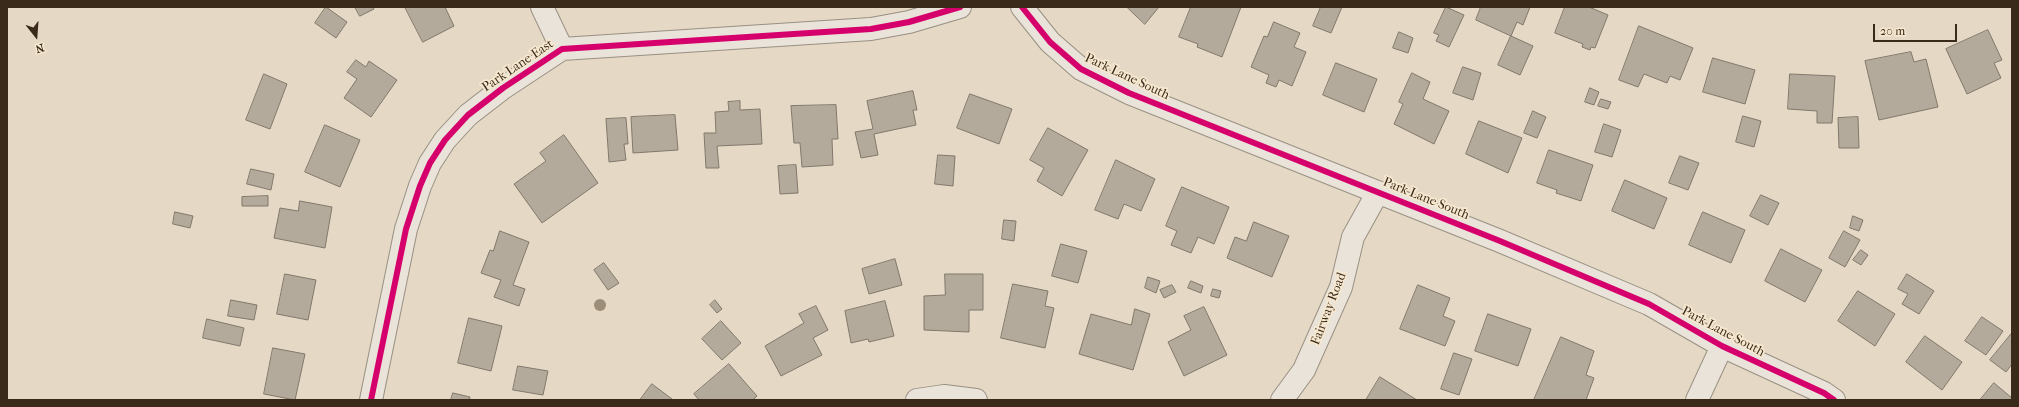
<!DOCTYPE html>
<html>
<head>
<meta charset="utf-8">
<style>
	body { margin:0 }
	#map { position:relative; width:2019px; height:407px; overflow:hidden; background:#e5d8c4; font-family:"IM FELL French Canon",serif }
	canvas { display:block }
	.frame { position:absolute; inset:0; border:8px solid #3a2a1a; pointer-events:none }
	.north { position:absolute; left:16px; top:16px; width:40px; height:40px; -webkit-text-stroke:3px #f7e8d0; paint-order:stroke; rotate:163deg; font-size:11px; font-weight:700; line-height:16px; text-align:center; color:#3a2a1a }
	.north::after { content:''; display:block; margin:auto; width:14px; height:18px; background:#3a2a1a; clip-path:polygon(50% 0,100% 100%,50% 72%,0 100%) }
	.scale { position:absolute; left:1873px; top:24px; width:84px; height:18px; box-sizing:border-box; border:2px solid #3a2a1a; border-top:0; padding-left:5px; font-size:12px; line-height:14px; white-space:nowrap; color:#3a2a1a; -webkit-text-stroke:3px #f7e8d0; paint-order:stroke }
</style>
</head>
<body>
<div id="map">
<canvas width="2019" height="407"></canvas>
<div class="frame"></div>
<div class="north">N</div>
<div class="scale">20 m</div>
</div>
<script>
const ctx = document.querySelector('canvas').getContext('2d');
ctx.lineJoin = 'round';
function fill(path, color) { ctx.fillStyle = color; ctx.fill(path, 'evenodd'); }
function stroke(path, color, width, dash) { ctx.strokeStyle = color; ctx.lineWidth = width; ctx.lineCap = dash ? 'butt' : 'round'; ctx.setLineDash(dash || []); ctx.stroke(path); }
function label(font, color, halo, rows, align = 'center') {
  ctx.font = font + ' "IM FELL French Canon",serif'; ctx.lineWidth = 3.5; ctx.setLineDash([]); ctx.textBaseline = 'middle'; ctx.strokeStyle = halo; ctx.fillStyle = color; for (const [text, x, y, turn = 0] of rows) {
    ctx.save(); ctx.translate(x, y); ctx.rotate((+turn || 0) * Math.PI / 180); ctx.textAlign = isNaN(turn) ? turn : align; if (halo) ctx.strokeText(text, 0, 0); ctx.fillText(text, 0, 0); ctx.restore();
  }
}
const building = new Path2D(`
	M326 7 347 22 336 38 315 23Z
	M355 7H373L374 9 360 16Z
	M405 7H445L454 26 423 42Z
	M1127 7H1159L1145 24Z
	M1191 7H1241L1222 57 1197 47 1198 44 1179 37Z
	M1321 7H1342L1331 33 1313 26Z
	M1446 7 1464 15 1449 47 1436 41 1439 35 1434 33Z
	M1481 7H1530L1523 25 1517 22 1511 36 1476 20Z
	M1565 7H1589L1608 15 1595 48 1591 47 1590 50 1582 47 1583 44 1555 33Z
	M1274 22 1300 33 1294 47 1306 52 1292 86 1279 80 1276 87 1266 83 1269 75 1251 67 1264 36 1267 37Z
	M1639 26 1693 48 1680 80 1670 76 1667 83 1644 74 1638 87 1619 80Z
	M1988 30 2002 60 1994 63 2001 78 1967 94 1946 49Z
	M1399 32 1413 38 1408 53 1393 48Z
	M1511 36 1533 46 1520 75 1498 65Z
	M1911 52 1914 62 1926 59 1938 107 1879 120 1865 61Z
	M1713 58 1755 70 1745 104 1703 92Z
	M356 60 366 67 369 61 397 80 371 117 344 98 357 79 347 72Z
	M1336 63 1377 79 1364 112 1323 95Z
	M1463 67 1481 73 1473 100 1453 93Z
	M1412 73 1430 82 1423 99 1449 111 1434 144 1394 124 1403 104 1399 102Z
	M264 74 287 84 270 129 246 120Z
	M1790 74 1835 76 1832 123H1817V111L1788 109Z
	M1590 88 1599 92 1594 105 1585 102Z
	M913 91 917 110H913L916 125 874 134 878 155 861 158 855 132 873 129 867 101Z
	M970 94 1012 109 999 144 957 128Z
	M1601 99 1611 102 1608 109 1598 106Z
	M740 101V110L760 109 762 144 717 146 719 168H706L704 133H716L715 112 729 111 728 102Z
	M836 105 838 139H832L833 165 802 167 800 143H794L791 106Z
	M1533 111 1546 117 1537 138 1524 133Z
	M675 115 678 150 633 153 631 117Z
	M1743 116 1761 121 1754 147 1736 142Z
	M1858 117 1859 148H1839L1838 118Z
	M626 118 628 144H624L626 160 609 162 606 119Z
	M1479 121 1522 138 1508 173 1466 154Z
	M1604 124 1621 130 1612 157 1595 152Z
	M325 125 360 140 340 187 305 172Z
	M1048 128 1088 150 1062 196 1037 181 1044 168 1030 160Z
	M564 135 598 183 542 223 514 184 546 161 540 153Z
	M1549 150 1593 165 1581 201 1556 193 1557 190 1537 183Z
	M938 155 955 156 953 186 935 184Z
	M1680 156 1699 163 1688 190 1669 183Z
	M1116 160 1155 179 1141 211 1124 204 1118 219 1095 210Z
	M796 165 798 193 780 194 778 166Z
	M251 169 274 174 271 190 247 184Z
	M1625 180 1667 198 1654 229 1612 211Z
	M1182 187 1229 207 1214 244 1198 237 1191 253 1171 245 1177 231 1166 226Z
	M1761 195 1779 203 1768 225 1750 216Z
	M268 196V206H242V197Z
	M300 201 332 207 325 248 274 238 280 208 298 211Z
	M175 212 193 216 190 228 173 224Z
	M1703 212 1745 230 1731 263 1689 245Z
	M1853 216 1863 220 1859 231 1850 228Z
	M1004 220 1016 221 1014 241 1002 239Z
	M1254 222 1289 236 1272 277 1227 258 1235 237 1246 241Z
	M500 231 529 242 513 285 525 289 519 306 494 297 501 280 481 273 490 250 493 251Z
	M1844 231 1860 240 1845 267 1829 258Z
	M1061 244 1087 251 1078 283 1052 276Z
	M1781 249 1822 270 1805 302 1765 281Z
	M1861 250 1868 255 1861 265 1853 260Z
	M895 259 902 285 869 294 862 269Z
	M604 263 619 283 608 290 594 270Z
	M285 274 316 280 308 320 277 314Z
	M945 274H983V310H969V332L924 330V296L945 295Z
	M1907 274 1934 291 1919 314 1902 304 1908 294 1898 289Z
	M1148 277 1160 281 1156 293 1145 288Z
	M1191 281 1203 286 1201 293 1188 288Z
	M1013 284 1048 291 1045 306 1054 308 1045 348 1001 338Z
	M1172 285 1176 292 1164 298 1160 290Z
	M1418 285 1450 298 1443 316 1455 321 1445 346 1400 329Z
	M1213 289 1221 291 1219 298 1211 296Z
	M1858 291 1895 314 1875 346 1838 321Z
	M231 300 257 305 254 320 228 316Z
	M715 300 722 309 717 313 710 305Z
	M885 301 894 336 869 342 868 339 851 343 845 311Z
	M816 306 828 330 813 338 822 355 781 376 765 346 804 323 799 314Z
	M1204 307 1227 355 1184 376 1168 342 1191 330 1184 316Z
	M1135 309 1150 314 1133 370 1079 354 1091 314 1131 325Z
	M1488 314 1531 329 1518 366 1475 351Z
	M1982 317 2003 331 1986 355 1965 341Z
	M469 318 502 326 491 371 458 363Z
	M207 319 244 328 240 346 203 338Z
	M721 321 741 343 722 360 702 339Z
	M2012 333V364L2006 372 1990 360Z
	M1925 336 1962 362 1942 390 1906 362Z
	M1561 337 1594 351 1586 375 1594 378 1586 400H1534Z
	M273 348 305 354 295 400 264 394Z
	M1454 353 1472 359 1459 395 1441 389Z
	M729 364 757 396 753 400H699L694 394Z
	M518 366 548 371 543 395 513 390Z
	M1380 377 1417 400H1366Z
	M1994 383 2012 398V400H1980Z
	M652 384 672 399 671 400H640Z
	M453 393 470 397 469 399 475 400H451Z`);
fill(building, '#b4aa9b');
stroke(building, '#81786c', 1);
const minor = new Path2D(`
	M542 7 562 49
	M1022 7 1050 42 1081 69 1129 93 1500 241 1649 304 1722 346 1824 393 1834 400
	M371 400 406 229 420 186 430 163 445 140 468 115 503 88 562 49 871 29 909 22 960 7
	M917 400 944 396 976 400
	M1282 400 1304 370 1341 287 1353 237 1378 192
	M1697 400 1722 346`);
stroke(minor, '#999083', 24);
stroke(minor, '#e9e3d9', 22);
stroke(new Path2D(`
	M1022 7 1050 42 1081 69 1129 93 1500 241 1649 304 1722 346 1824 393 1834 400
	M371 400 406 229 420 186 430 163 445 140 468 115 503 88 562 49 871 29 909 22 960 7`), '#d6006c', 6);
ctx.fillStyle = '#9c8d78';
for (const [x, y] of [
	[600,305]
]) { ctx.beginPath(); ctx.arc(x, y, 6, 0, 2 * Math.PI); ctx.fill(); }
label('13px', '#3a2a1a', '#f7e8d0', [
	["Park Lane East",518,66,-34],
	["Park Lane South",1127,77,25],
	["Park Lane South",1426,199,22],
	["Fairway Road",1329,309,-69],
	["Park Lane South",1723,332,28]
]);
</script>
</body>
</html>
